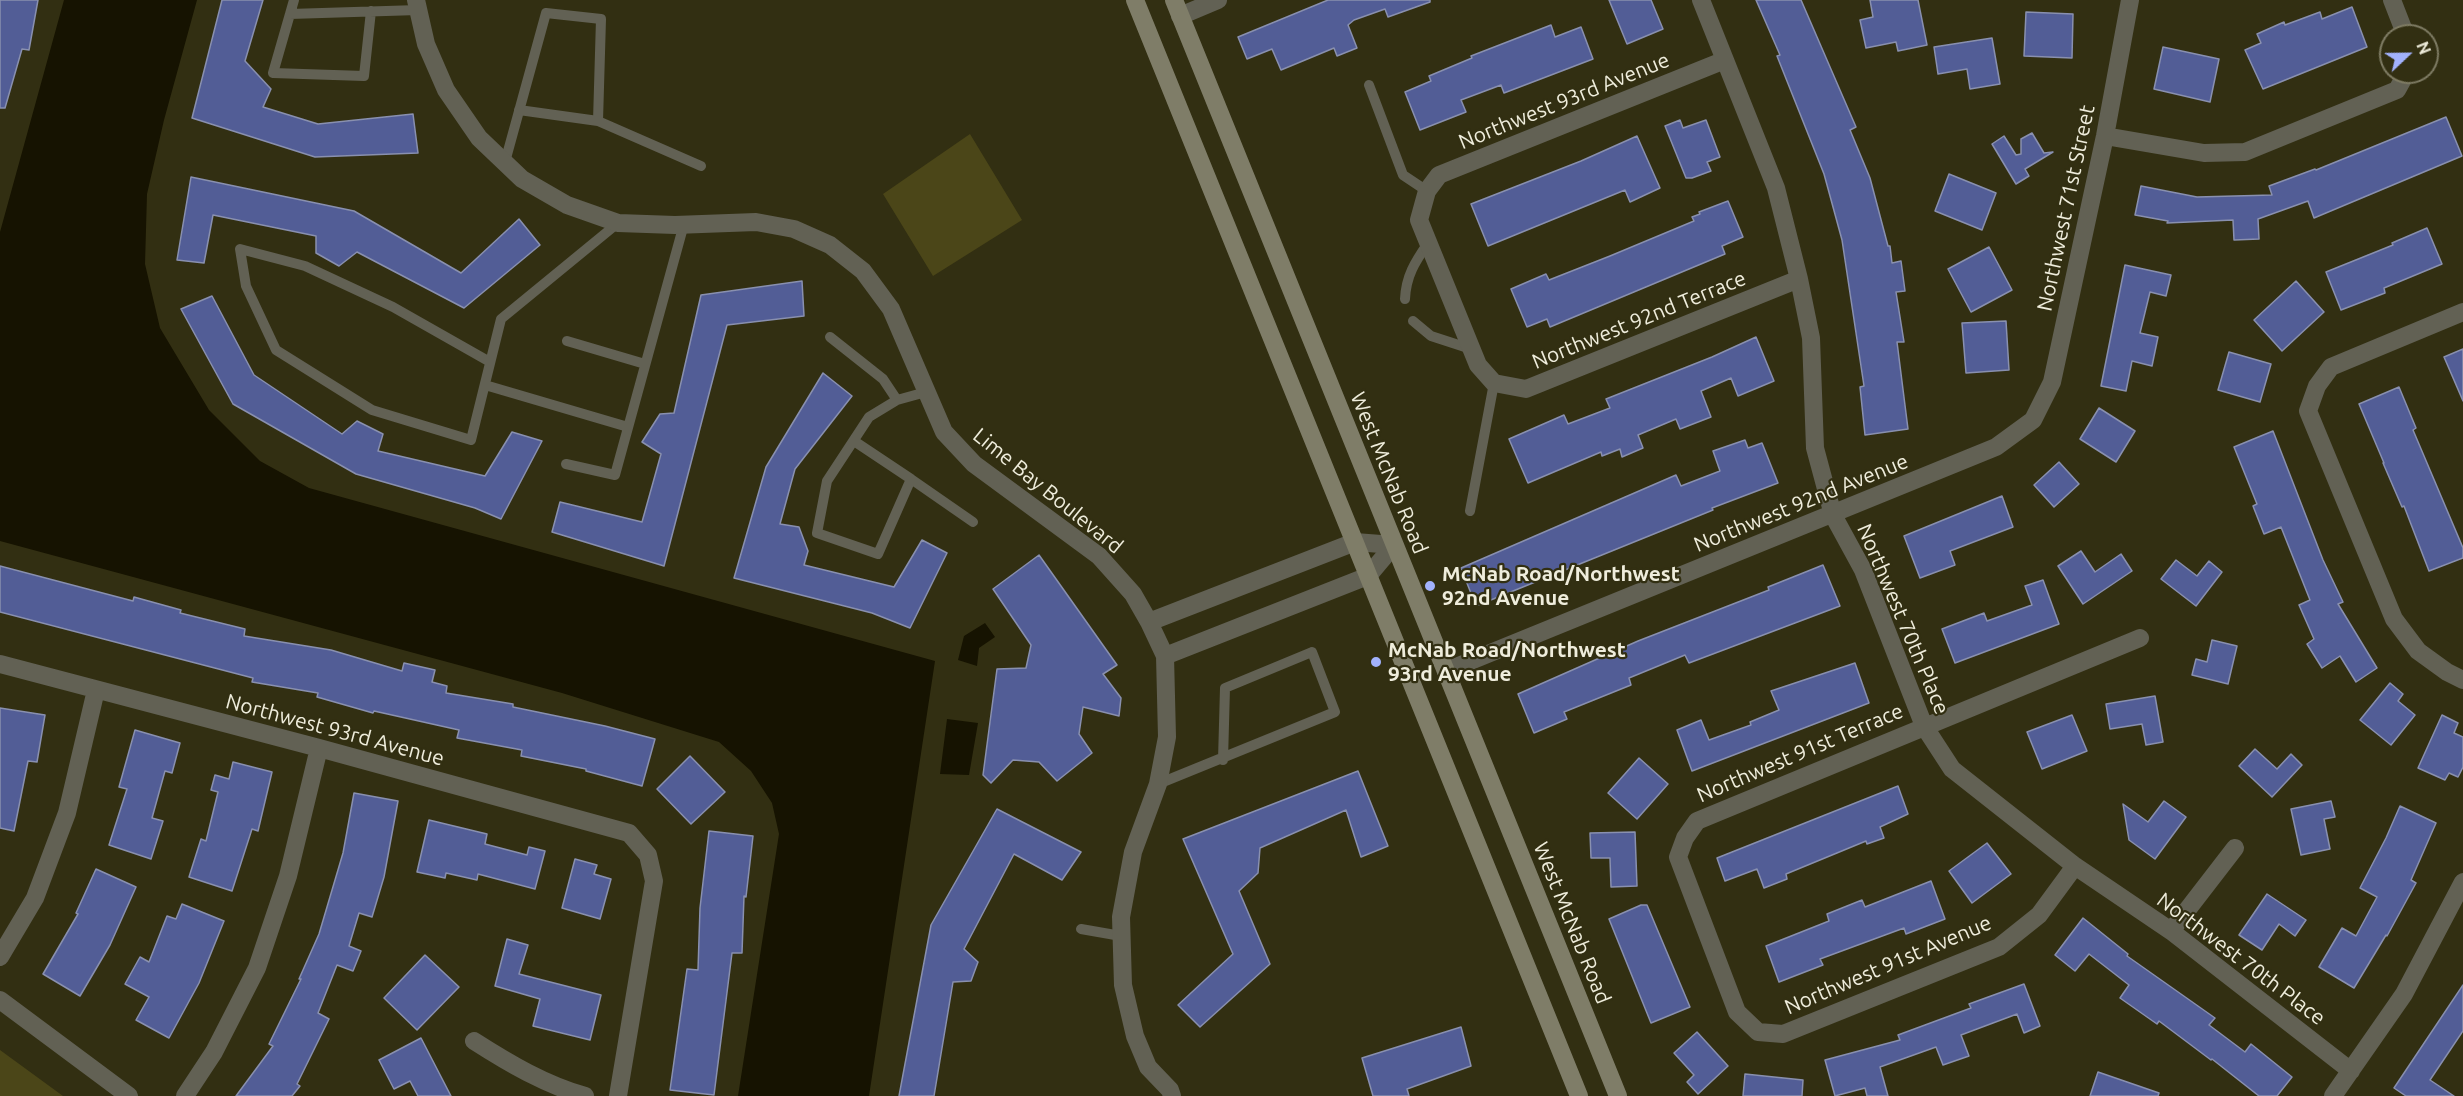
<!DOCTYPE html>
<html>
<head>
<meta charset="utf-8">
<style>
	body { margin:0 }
	#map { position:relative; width:2463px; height:1096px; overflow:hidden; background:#322f12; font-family:Ubuntu,sans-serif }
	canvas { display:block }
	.north { position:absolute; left:2379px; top:24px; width:60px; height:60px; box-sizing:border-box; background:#322f12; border:2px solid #7e7b63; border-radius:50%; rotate:68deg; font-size:16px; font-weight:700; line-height:24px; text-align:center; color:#efeddc }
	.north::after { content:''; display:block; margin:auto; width:21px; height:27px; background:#a2b2fd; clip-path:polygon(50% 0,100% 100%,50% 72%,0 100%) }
</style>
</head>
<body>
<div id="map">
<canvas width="2463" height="1096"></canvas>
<div class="north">N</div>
</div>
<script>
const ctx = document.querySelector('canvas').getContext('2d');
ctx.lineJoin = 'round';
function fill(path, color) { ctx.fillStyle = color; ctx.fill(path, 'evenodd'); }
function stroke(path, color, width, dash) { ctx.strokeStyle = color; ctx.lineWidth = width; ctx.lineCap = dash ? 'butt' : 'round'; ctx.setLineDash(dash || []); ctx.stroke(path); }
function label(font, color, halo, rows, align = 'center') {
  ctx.font = font + ' Ubuntu,sans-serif'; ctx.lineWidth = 4.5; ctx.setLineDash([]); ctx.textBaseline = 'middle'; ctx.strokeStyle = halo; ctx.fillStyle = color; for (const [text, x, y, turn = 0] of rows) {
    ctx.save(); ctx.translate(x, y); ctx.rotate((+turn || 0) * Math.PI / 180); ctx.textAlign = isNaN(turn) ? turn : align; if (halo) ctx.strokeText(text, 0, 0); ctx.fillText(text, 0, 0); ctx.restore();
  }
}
fill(new Path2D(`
	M970 134 1022 220 933 276 883 194Z
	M0 1050 63 1096H0Z`), '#4b4618');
fill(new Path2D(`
	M64 0H197L164 120 147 194 145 264 160 328 209 410 260 461 309 488 935 661 869 1096H738L779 834 772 803 751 771 719 742 562 693 0 541V232Z
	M985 623 995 637 979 648 977 666 958 660 964 636Z
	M947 719 978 723 969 775 940 774Z`), '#161301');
const building = new Path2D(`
	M0 0H38L29 50 22 49 5 108H0Z
	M222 0H263L245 61 271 89 263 107 318 124 413 114 418 153 315 157 192 118Z
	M1328 0H1430V2L1388 17 1385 9 1354 20 1348 25 1357 48 1337 56 1334 48 1281 70 1272 49 1247 59 1238 37Z
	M1609 0H1651L1663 29 1627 44Z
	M1756 0H1801L1856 127 1850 130 1870 178 1888 246H1890L1892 263 1901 261 1905 291 1896 292 1904 342H1897L1908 429 1865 435 1860 387 1864 386 1842 240 1824 174 1777 56 1780 55Z
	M1870 0H1918L1927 45 1898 51 1896 42 1866 48 1860 20 1873 17Z
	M2352 7 2367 47 2263 89 2245 50 2261 43 2257 34 2284 22 2285 25 2320 12 2322 19Z
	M2026 12 2073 14 2072 58 2024 56Z
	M1551 25 1555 37 1581 27 1593 59 1504 93 1501 85 1461 100 1466 112 1420 130 1405 92 1431 81 1429 76 1472 58 1471 56Z
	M1992 38 2000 84 1970 89 1967 69 1938 74 1934 47Z
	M2163 47 2219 59 2210 102 2154 89Z
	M2446 117 2462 156 2314 218 2308 201 2258 219 2259 239 2234 240 2233 220 2167 223 2168 221 2135 215 2141 186 2197 197 2272 195 2269 186 2315 169 2316 170Z
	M1680 120 1683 128 1706 120 1720 157 1707 162 1711 171 1692 178H1686L1665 126Z
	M2032 133 2044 153 2053 152 2025 169 2029 176 2016 184 1992 144 2004 136 2016 155 2021 154V139Z
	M1637 136 1660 188 1630 202 1625 190 1488 246 1471 204 1581 161Z
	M1949 174 1996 193 1982 230 1935 211Z
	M191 177 354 211 461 273 519 219 540 245 464 308 357 252 339 266 316 253V236L213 215 204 263 177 260Z
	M1728 201 1743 237 1722 246 1725 254 1550 327 1547 319 1527 327 1511 289 1546 274 1549 280 1610 256 1694 221 1692 217 1700 214 1699 212Z
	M2427 228 2442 264 2384 288 2385 293 2341 310 2326 272 2393 245 2392 243Z
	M1989 247 2012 290 1971 312 1948 269Z
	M2125 265 2171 275 2166 296 2150 292 2140 333 2158 337 2152 366 2132 361 2126 391 2101 386Z
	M802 281 804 316 727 325 664 566 552 532 560 502 642 522 661 454 642 442 660 414 674 413 701 295Z
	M2296 281 2324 312 2282 351 2254 320Z
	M212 296 254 375 342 434 357 421 383 434 378 451 485 476 512 432 542 441 501 519 475 508 356 474 233 404 181 309Z
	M2006 321 2009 370 1966 373 1962 323Z
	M1756 337 1774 381 1738 396 1731 378 1701 391 1711 417 1680 429 1676 419 1638 435 1643 448 1622 457 1620 449 1602 456 1601 452 1528 483 1509 439 1564 415 1568 424 1610 408 1606 399 1712 357Z
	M2463 349V401L2444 357Z
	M2229 352 2271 364 2260 402 2218 390Z
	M823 373 852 396 795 469 780 524 799 527 808 551 804 565 894 587 922 540 947 553 910 628 872 613 734 578 766 467Z
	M2399 387 2416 428 2413 430 2463 548V558L2429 571 2404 506 2402 507 2383 463H2384L2359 404Z
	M2099 408 2135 431 2116 462 2080 439Z
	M2273 431 2323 560 2343 602 2338 604 2377 668 2356 682 2340 656 2322 668 2307 644 2314 639 2299 605 2310 600 2281 527 2264 534 2253 506 2257 504 2234 447Z
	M1745 440 1748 448 1762 443 1778 483 1712 508 1713 510 1476 606 1461 568 1676 475 1681 486 1720 471 1713 451Z
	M2059 462 2079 484 2054 507 2034 485Z
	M2002 496 2013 527 1950 551 1955 565 1920 578 1904 536Z
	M2081 551 2095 572 2121 554 2132 571 2083 604 2058 566Z
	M1039 555 1117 665 1103 674 1121 698 1119 716 1083 707 1079 734 1092 753 1057 781 1039 762 1013 760 991 783 983 775 997 669 1026 668 1031 645 993 589Z
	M2176 560 2197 576 2209 561 2222 572 2196 606 2161 579Z
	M1823 565 1840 606 1689 663 1685 655 1629 678 1631 685 1564 712 1567 719 1534 733 1518 694 1638 641 1769 590 1768 587Z
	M0 566 133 601 134 597 181 610 180 613 245 629 244 636 331 650 402 671 404 663 435 670 432 682 447 686 446 693 513 704V707L605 726 655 739 642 786 586 771V769L521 756 522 750 457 738 459 730 374 711 373 713 317 697 318 693 252 682 253 678 0 612Z
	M2043 580 2059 624 1955 663 1942 629 1984 613 1987 621 2032 605 2025 586Z
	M2212 640 2237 646 2228 684 2192 675 2196 659 2207 662Z
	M1855 663 1869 703 1692 771 1677 730 1701 720 1709 740 1751 725 1750 722 1779 710 1771 691Z
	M2390 683 2403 694 2398 701 2415 715 2391 745 2360 720Z
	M2155 696 2163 742 2146 745 2142 724 2110 729 2106 704Z
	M0 708 45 715 37 762 28 761 14 831 0 828Z
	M2072 715 2087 751 2042 769 2027 732Z
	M2442 715 2458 723 2454 733 2463 737V767L2458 777 2449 773 2445 780 2418 768Z
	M135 730 180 743 172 773 165 771 152 818 163 821 151 859 109 845 127 789 119 787Z
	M2255 749 2277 769 2291 754 2302 765 2272 797 2239 766Z
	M690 756 725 792 691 824 657 789Z
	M1639 758 1668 784 1637 819 1608 793Z
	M233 762 272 772 258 831 252 829 232 891 189 877 201 839 206 841 218 792 211 790 215 775 229 779Z
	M1358 771 1388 846 1361 857 1346 810 1260 848 1258 873 1239 891 1270 964 1200 1027 1178 1005 1233 954 1183 839Z
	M1898 786 1908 814 1880 827 1884 838 1867 844 1866 841 1786 874 1787 879 1764 888 1757 869 1725 881 1717 858Z
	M354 793 398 801 384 877 372 917 359 913 349 946 361 951 353 971 337 965 318 1013 329 1019 297 1084 300 1086 292 1096H236L273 1046 269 1044 301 979H299L319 934 343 853Z
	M2164 801 2186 817 2155 859 2129 840 2123 804 2148 822Z
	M2331 801 2335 817 2324 819 2330 849 2301 855 2291 809Z
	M2400 806 2436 823 2411 880 2416 883 2387 936 2386 935 2354 988 2319 967 2342 928 2356 936 2377 897 2360 888 2386 838Z
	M997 809 1081 852 1062 880 1014 854 964 949 978 962 971 981 953 982 934 1096H899L931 925Z
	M429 820 487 834 485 844 527 855 529 847 545 851 535 889 478 874 477 880 446 873 445 878 417 872Z
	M709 831 753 836 746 897 744 896 742 953H732L714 1095 670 1090 687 969 698 970 700 908Z
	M1635 832 1637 886 1611 887 1610 858H1591L1590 833Z
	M1987 843 2011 874 1972 903 1949 871Z
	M575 859 597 865 594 874 611 879 600 919 562 908Z
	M96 869 136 887 110 945 80 996 43 974 78 914 76 913Z
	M1931 881 1945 919 1906 934 1904 928 1820 959 1823 965 1779 982 1766 946 1829 921 1827 914 1862 900 1865 907Z
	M2267 894 2306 920 2295 936 2279 924 2262 950 2239 935Z
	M182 904 224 921 199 983 169 1038 136 1020 149 997 125 984 140 957 149 962 167 916 176 919Z
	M1641 905H1647L1690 1007 1651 1023 1609 919Z
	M2083 918 2128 954 2127 956 2215 1018 2209 1025 2245 1052 2251 1044 2292 1077 2277 1096H2259L2212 1059 2211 1060 2159 1021 2157 1024 2120 998 2129 985 2089 954 2075 971 2055 955Z
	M507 939 528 945 519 974 601 995 590 1040 533 1026 540 999 495 986Z
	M425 955 459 987 417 1030 384 998Z
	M2024 984 2040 1026 2024 1033 2017 1014 1961 1035 1969 1056 1943 1065 1936 1047 1880 1067 1888 1096H1867L1865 1088 1835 1096 1825 1060 1900 1040 1898 1035 1971 1008 1969 1004Z
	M2463 985V1031L2430 1080 2454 1096H2406L2394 1088Z
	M1461 1027 1471 1066 1407 1089 1409 1096H1373L1362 1058Z
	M1697 1032 1728 1066 1698 1094 1687 1082 1694 1075 1674 1053Z
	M421 1038 451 1096H418L410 1081 394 1089 379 1060Z
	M2098 1072 2159 1093 2158 1096H2090Z
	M1745 1074 1803 1080 1802 1096H1743Z`);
fill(building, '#525d96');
stroke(building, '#8990af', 1.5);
stroke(new Path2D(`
	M294 0 273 73 364 76 371 11
	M290 14 418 10
	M1369 85 1403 175 1427 191
	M519 110 598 121
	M505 162 546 13 601 19 598 121 701 166
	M1405 299C1406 276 1415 262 1428 243
	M1413 321 1431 336 1471 349
	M830 337 883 379 897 400 926 392
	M567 341 645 364
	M490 362 393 307 305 266 240 249 246 286 276 350 372 410 471 440 501 319 618 223
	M485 385 628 427
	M897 400 869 417 827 481 817 533 878 554 911 479 973 522
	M854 441 911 479
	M566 464 615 475 684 224
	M1470 511 1494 383
	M1158 784 1335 712 1312 652 1225 688 1223 760
	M1081 929 1121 936`), '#626154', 10);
stroke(new Path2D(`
	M416 0 426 44 446 90 479 138 522 179 567 205 618 223 675 225 756 222 794 229 830 245 863 271 891 309 944 432 974 464 1099 556 1133 594 1149 622 1165 656 1167 737 1158 784 1133 852 1121 917 1123 985 1135 1036 1148 1067 1170 1090 1172 1096
	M1701 0 1776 188 1799 279 1811 338 1815 448 1833 515 1863 570 1924 726 1952 769 2075 866 2171 931 2351 1071
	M2392 0 2406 36
	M1180 16 1218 0
	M1725 60 1439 175 1427 191 1419 220 1478 365 1494 383 1526 389 1799 279
	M2105 136 2204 153 2245 152 2397 90 2407 72
	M2463 312 2331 367 2317 386 2308 411 2394 619 2418 651 2447 672 2463 680
	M1149 622 1355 542 1394 545
	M1165 656 1368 576 1394 545
	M0 664 319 748 629 833 648 855 654 881 618 1096
	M1446 671 1996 447 2033 420 2052 382 2105 136 2130 0
	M2075 866 2039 915 1999 947 1783 1034 1758 1032 1737 1012 1678 857 1685 838 1697 821 2140 638
	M2171 931 2235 848
	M0 957 35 898 67 813 96 690
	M0 1000 129 1096
	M474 1041C510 1064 544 1084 585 1096
	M185 1096 214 1052 257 968 288 876 319 748
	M2333 1096 2404 994 2463 882`), '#626154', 18);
stroke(new Path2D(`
	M1135 0 1579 1096
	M1174 0 1618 1096`), '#7f7d68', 18);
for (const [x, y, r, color] of [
	[1430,586,6,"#a2b2fd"],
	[1376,662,6,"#a2b2fd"]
]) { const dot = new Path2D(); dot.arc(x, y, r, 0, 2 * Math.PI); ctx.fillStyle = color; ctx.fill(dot); stroke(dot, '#322f12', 2); }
label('21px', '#efeddc', '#322f12', [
	["Northwest 93rd Avenue",1564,101,-22],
	["Northwest 71st Street",2066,208,-78],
	["Northwest 92nd Terrace",1639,320,-22],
	["West McNab Road",1389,473,68],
	["Lime Bay Boulevard",1048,491,39],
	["Northwest 92nd Avenue",1801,503,-22],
	["Northwest 70th Place",1903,619,67],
	["Northwest 93rd Avenue",335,730,15],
	["Northwest 91st Terrace",1800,753,-23],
	["West McNab Road",1572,923,68],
	["Northwest 70th Place",2241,959,37],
	["Northwest 91st Avenue",1888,965,-23]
]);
label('bold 21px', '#efeddc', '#322f12', [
	["McNab Road/Northwest",1442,574],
	["92nd Avenue",1442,598],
	["McNab Road/Northwest",1388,650],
	["93rd Avenue",1388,674]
], 'left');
</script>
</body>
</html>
